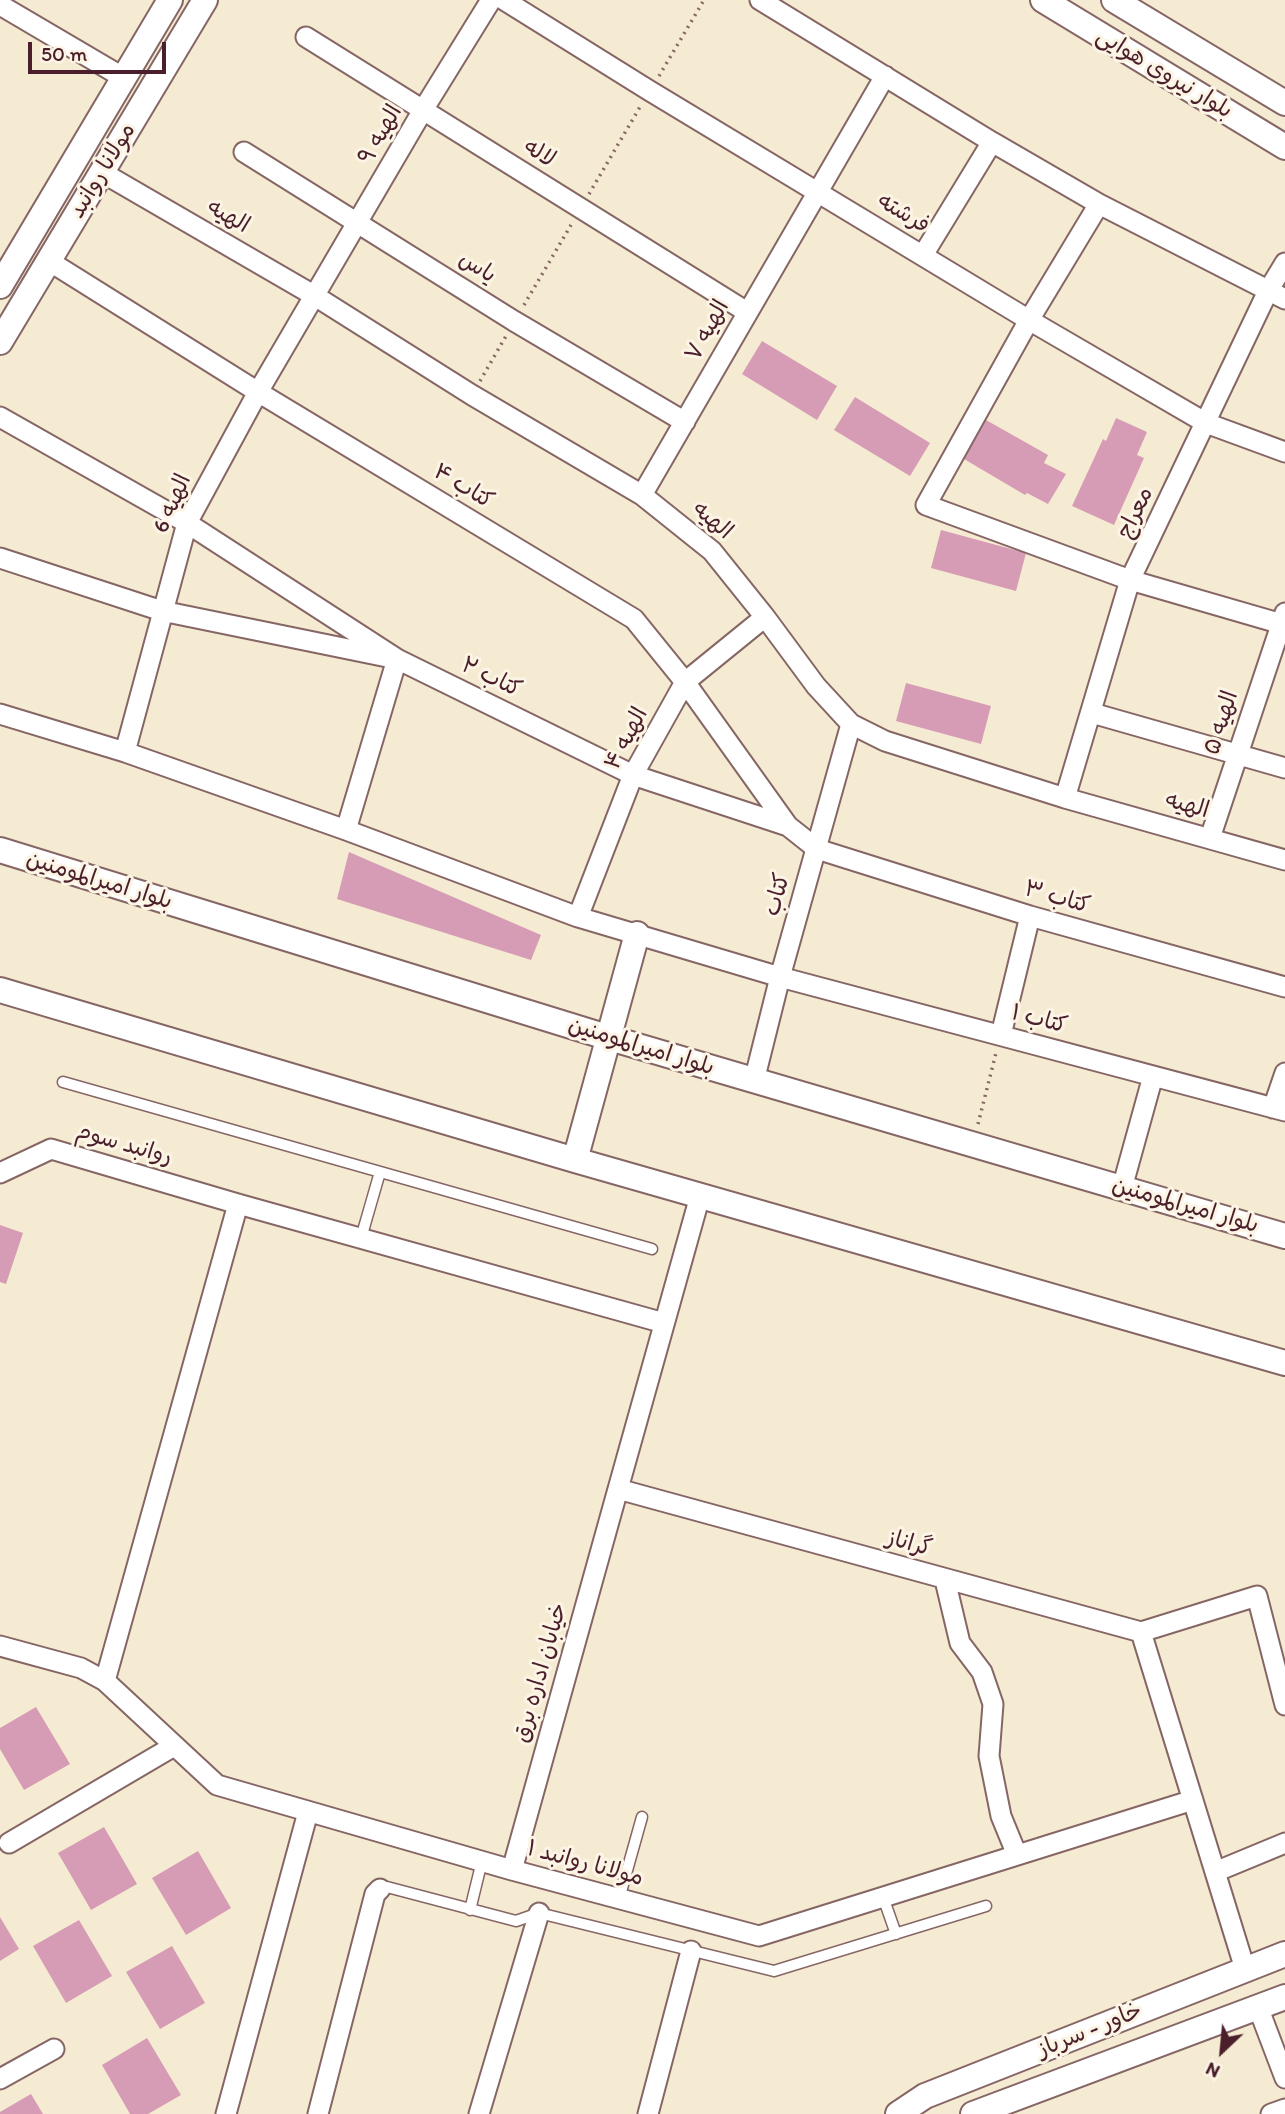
<!DOCTYPE html>
<html>
<head>
<meta charset="utf-8">
<style>
	body { margin:0 }
	#map { position:relative; width:1285px; height:2114px; overflow:hidden; background:#f5ebd2; font-family:Itim,sans-serif }
	canvas { display:block }
	.north { position:absolute; left:1187px; top:2016px; width:70px; height:70px; -webkit-text-stroke:5px #fcf5e5; paint-order:stroke; rotate:206deg; font-size:19px; font-weight:700; line-height:28px; text-align:center; color:#4a1f2b }
	.north::after { content:''; display:block; margin:auto; width:24px; height:32px; background:#4a1f2b; clip-path:polygon(50% 0,100% 100%,50% 72%,0 100%) }
	.scale { position:absolute; left:28px; top:42px; width:138px; height:32px; box-sizing:border-box; border:4px solid #4a1f2b; border-top:0; padding-left:9px; font-size:21px; line-height:24px; white-space:nowrap; color:#4a1f2b; -webkit-text-stroke:5px #fcf5e5; paint-order:stroke }
</style>
</head>
<body>
<div id="map">
<canvas width="1285" height="2114"></canvas>
<div class="north">N</div>
<div class="scale">50 m</div>
</div>
<script>
const ctx = document.querySelector('canvas').getContext('2d');
ctx.lineJoin = 'round';
function fill(path, color) { ctx.fillStyle = color; ctx.fill(path, 'evenodd'); }
function stroke(path, color, width, dash) { ctx.strokeStyle = color; ctx.lineWidth = width; ctx.lineCap = dash ? 'butt' : 'round'; ctx.setLineDash(dash || []); ctx.stroke(path); }
function label(font, color, halo, rows, align = 'center') {
  ctx.font = font + ' Itim,"Playpen Sans Arabic",sans-serif'; ctx.lineWidth = 6; ctx.setLineDash([]); ctx.textBaseline = 'middle'; ctx.strokeStyle = halo; ctx.fillStyle = color; for (const [text, x, y, turn = 0] of rows) {
    ctx.save(); ctx.translate(x, y); ctx.rotate((+turn || 0) * Math.PI / 180); ctx.textAlign = isNaN(turn) ? turn : align; if (halo) ctx.strokeText(text, 0, 0); ctx.fillText(text, 0, 0); ctx.restore();
  }
}
fill(new Path2D(`
	M762 341 837 386 817 420 742 374Z
	M855 397 930 443 910 476 834 430Z
	M1116 418 1147 432 1137 455 1144 458 1114 525 1072 506 1103 439 1106 441Z
	M986 420 1048 455 1044 463 1066 474 1048 504 1027 493 1025 495 964 459Z
	M941 530 1026 553 1016 591 931 568Z
	M906 683 991 706 981 744 896 721Z
	M349 852 541 935 531 960 337 899Z
	M0 1225 23 1233 6 1284 0 1282Z
	M36 1707 70 1764 24 1790 0 1749V1728Z
	M104 1827 137 1884 91 1910 58 1853Z
	M198 1851 231 1908 186 1935 152 1878Z
	M0 1917 19 1949 0 1961Z
	M79 1920 112 1976 66 2003 33 1946Z
	M172 1946 205 2003 160 2029 126 1972Z
	M147 2038 181 2095 148 2114H130L102 2065Z
	M31 2094 43 2114H0V2112Z`), '#d79cb5');
const service = new Path2D(`
	M63 1082 652 1249
	M361 1238 380 1172
	M380 1889 387 1887 516 1921 539 1913 774 1971 986 1906
	M883 1897 896 1934
	M619 1899 642 1817
	M470 1910 482 1861`);
const minor = new Path2D(`
	M504 0 650 91 1029 320 1206 423 1285 452
	M760 0 992 142 1099 204 1285 299
	M0 5 124 78
	M306 37 747 312
	M244 152 514 321 685 422
	M103 173 315 296 472 395 642 495 712 551 765 617 816 686 851 724 885 741 1065 798 1285 860
	M1099 204 1029 320 926 505 1130 580 1285 625
	M923 255 992 142
	M49 261 258 392 634 619 685 682 788 826 817 849 1030 916 1285 987
	M0 417 187 523 397 659 346 830
	M642 495 885 76
	M0 558 162 611 397 659 633 775 788 826
	M1092 713 1285 768
	M0 714 125 752 346 830 578 917 780 977 1285 1111
	M125 752 187 523 258 392 423 110 491 0
	M1065 798 1130 580 1268 291 1285 263
	M1210 838 1285 613
	M578 917 633 775 685 682 765 617
	M1001 1035 1030 916
	M754 1081 780 977 851 724
	M1273 1108 1285 1073
	M0 1173 51 1149 238 1204 664 1323
	M1122 1188 1153 1076
	M700 1196 618 1489 1141 1632 1245 1969
	M945 1580 960 1643 982 1672 993 1704 989 1756 1001 1816 1017 1855
	M1141 1632 1257 1596 1285 1705
	M0 1646 81 1668 105 1681 217 1785 512 1870 759 1936 1193 1800
	M105 1681 238 1204
	M9 1843 174 1746
	M512 1870 618 1489
	M1215 1872 1285 1843
	M1258 2007 1285 2078
	M0 2079 54 2049
	M226 2114 308 1812
	M318 2114 375 1894 380 1889
	M479 2114 539 1913
	M648 2114 691 1951
	M1271 2114 1285 2109`);
const tertiary = new Path2D(`
	M1043 0 1285 147
	M1114 0 1285 103
	M0 286 170 0
	M0 342 205 0
	M0 850 610 1038 1285 1236
	M0 990 575 1160 1285 1363
	M575 1160 637 934
	M898 2114 925 2096 1285 1954
	M973 2114 1285 1997`);
stroke(service, '#866665', 13);
stroke(minor, '#866665', 23);
stroke(tertiary, '#866665', 28);
stroke(new Path2D(`
	M659 76 704 0
	M589 194 640 107
	M524 305 571 225
	M480 381 506 336
	M978 1124 996 1053`), '#866665', 3.5, [2, 5]);
stroke(service, '#fff', 10);
stroke(minor, '#fff', 19);
stroke(tertiary, '#fff', 24);
label('23px', '#4a1f2b', '#fcf5e5', [
	["بلوار نیروی هوایی",1164,74,31],
	["الهیه ۹",381,135,-60],
	["لاله",539,154,32],
	["مولانا روانبد",103,171,-59],
	["فرشته",903,214,31],
	["الهیه",228,217,30],
	["یاس",477,268,32],
	["الهیه ۷",708,331,-61],
	["کتاب ۴",463,487,31],
	["الهیه 6",173,504,-66],
	["معراج",1136,513,-64],
	["الهیه",712,521,41],
	["کتاب ۲",491,678,26],
	["الهیه ۵",1222,723,-72],
	["الهیه ۴",627,739,-62],
	["الهیه",1187,806,16],
	["بلوار امیرالمومنین",99,881,17],
	["کتاب",778,895,-74],
	["کتاب ۳",1057,898,16],
	["کتاب ۱",1039,1020,15],
	["بلوار امیرالمومنین",641,1047,17],
	["روانبد سوم",124,1145,16],
	["بلوار امیرالمومنین",1185,1206,16],
	["گراناز",909,1544,15],
	["خیابان اداره برق",541,1673,-74],
	["مولانا روانبد ۱",585,1864,15],
	["خاور - سرباز",1090,2031,-22]
]);
</script>
</body>
</html>
